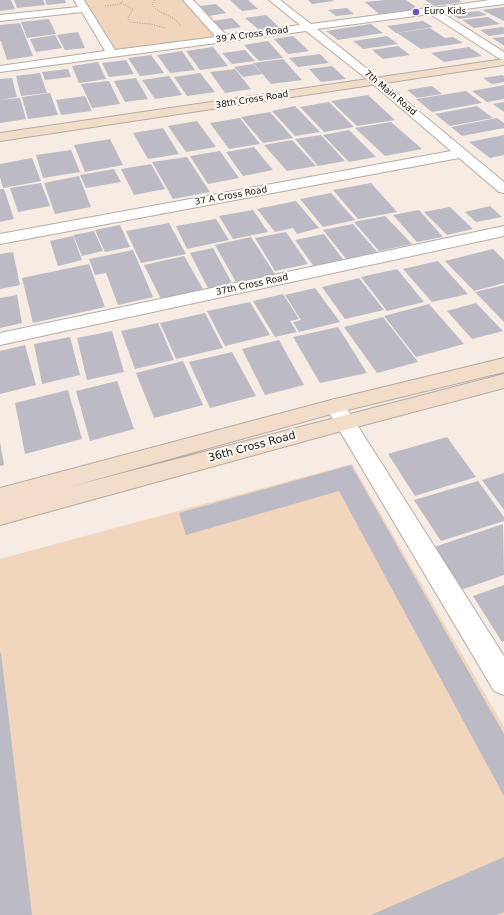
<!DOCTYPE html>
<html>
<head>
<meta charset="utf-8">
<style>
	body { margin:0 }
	canvas { display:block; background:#f6ece4 }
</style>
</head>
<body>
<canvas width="504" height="915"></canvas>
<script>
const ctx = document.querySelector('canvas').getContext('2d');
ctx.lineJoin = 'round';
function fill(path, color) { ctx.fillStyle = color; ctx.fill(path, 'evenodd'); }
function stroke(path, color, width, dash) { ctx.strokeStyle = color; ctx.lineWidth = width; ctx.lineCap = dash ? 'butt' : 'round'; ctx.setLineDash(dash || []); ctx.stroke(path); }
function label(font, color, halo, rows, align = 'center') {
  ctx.font = font + ' "DejaVu Sans",sans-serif'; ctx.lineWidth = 4; ctx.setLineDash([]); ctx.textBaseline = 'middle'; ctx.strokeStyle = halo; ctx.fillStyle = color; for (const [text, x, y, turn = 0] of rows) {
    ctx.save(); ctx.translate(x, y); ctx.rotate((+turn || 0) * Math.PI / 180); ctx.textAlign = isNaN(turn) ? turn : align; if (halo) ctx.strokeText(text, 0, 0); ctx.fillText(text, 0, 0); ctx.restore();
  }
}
fill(new Path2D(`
	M81 0H184L217 37 113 51Z
	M352 464 504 727V915H0V559Z`), '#f1d5bc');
fill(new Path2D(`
	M0 0H11L15 9 0 11Z
	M14 0H43L45 5 17 8Z
	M45 0H65L66 3 47 5Z
	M230 0H248L258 9 242 11Z
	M308 0H332L334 1 312 4Z
	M385 0H406L419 9 379 14 365 2Z
	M425 0H459L462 2 434 6Z
	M216 4 226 13 209 16 200 6Z
	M504 7V21L482 10Z
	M347 8 354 14 336 16 328 10Z
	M479 11 487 15 459 19 451 14Z
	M266 15 279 27 258 29 245 18Z
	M488 17 500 24 474 28 462 20Z
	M232 18 241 27 222 30 213 21Z
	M49 19 56 34 27 38 21 22Z
	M423 21 433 27 396 33 387 26Z
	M20 23 33 56 7 60 1 41H0V25Z
	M371 24 383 33 338 40 326 31Z
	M502 27 504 28V34L489 36 480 30Z
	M430 28 445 38 453 37 463 43 421 49 397 33Z
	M78 32 85 48 65 50 57 35Z
	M55 35 62 48 36 52 30 39Z
	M293 36 309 51 288 54 274 39Z
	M387 36 398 44 363 49 353 41Z
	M504 37V45H503L492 38Z
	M268 41 283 58 259 61 244 45Z
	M398 46 410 55 383 59 372 50Z
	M213 47 228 66 200 70 186 51Z
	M469 47 482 56 444 62 431 53Z
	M245 50 255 61 232 64 222 53Z
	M182 51 195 70 170 73 157 55Z
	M320 54 329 63 298 67 289 58Z
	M151 55 164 73 140 76 128 58Z
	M283 59 302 80 271 84 253 63Z
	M126 60 134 74 109 77 102 63Z
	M98 62 106 79 79 83 72 66Z
	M253 64 262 74 243 77 234 67Z
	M332 66 346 79 321 82 309 69Z
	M68 69 71 77 45 80 42 72Z
	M235 69 251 89 225 93 210 72Z
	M40 73 47 93 21 96 16 76Z
	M200 73 215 92 187 96 174 77Z
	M502 75 504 76V82L492 84 483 78Z
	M169 76 182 95 155 99 142 80Z
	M12 78 17 97 0 100V79Z
	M136 78 148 99 125 102 114 81Z
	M109 81 120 104 92 108 81 84Z
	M504 85V99L487 102 472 91Z
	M432 86 442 94 417 98 407 90Z
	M466 91 482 103 432 112 416 99Z
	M50 93 58 115 28 119 22 97Z
	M368 95 395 120 357 126 331 101Z
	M85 96 92 111 61 115 56 100Z
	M20 98 26 119 0 123V100Z
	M329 102 354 127 324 132 300 107Z
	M504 102V112L493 104Z
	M295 106 320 132 295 136 272 111Z
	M477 106 493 118 450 126 435 114Z
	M270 112 293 138 263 143 241 117Z
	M240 118 260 144 229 149 210 123Z
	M497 118 504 123V128L462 136 451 127Z
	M197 121 216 147 186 152 168 126Z
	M391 122 422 149 385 156 355 128Z
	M163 128 179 154 148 159 133 133Z
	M349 130 376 157 349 162 323 135Z
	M321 135 345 161 318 166 295 139Z
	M504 135V155L490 158 469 142Z
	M110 139 123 165 85 172 74 145Z
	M292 140 316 166 287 171 264 145Z
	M254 147 273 170 243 176 226 152Z
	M71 150 80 172 43 178 36 155Z
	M220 151 239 178 208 184 190 156Z
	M187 157 210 192 173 199 152 162Z
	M32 158 41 181 3 188 0 177V164Z
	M151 164 165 189 134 195 121 169Z
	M114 169 121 182 86 188 80 175Z
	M79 176 91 207 55 214 44 183Z
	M41 183 50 206 18 212 10 188Z
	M371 183 397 212 358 219 333 190Z
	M0 189H4L14 219 0 222Z
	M331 193 355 220 323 227 300 199Z
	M296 201 319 228 297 234 293 228 275 232 257 209Z
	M490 206 502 217 476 222 465 212Z
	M450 207 473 229 447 235 424 212Z
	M253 210 268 232 233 239 219 216Z
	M419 210 443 237 417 242 393 215Z
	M385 216 412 244 379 251 354 222Z
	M216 219 229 240 187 249 176 226Z
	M169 223 186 254 141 263 126 231Z
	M353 224 378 253 347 260 323 230Z
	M120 225 130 247 105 252 95 230Z
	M94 231 103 251 82 256 73 235Z
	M286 232 308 264 275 271 255 238Z
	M324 234 345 262 315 268 295 240Z
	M73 236 82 260 58 266 50 241Z
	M251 237 275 274 236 282 215 245Z
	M213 248 233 285 209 290 190 253Z
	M493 249 504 260V283L474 291 445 261Z
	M133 250 153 297 118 305 106 273 95 275 89 259Z
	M13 252 20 285 0 289V254Z
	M184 256 203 289 161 299 144 265Z
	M438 261 468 294 432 302 403 269Z
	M89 264 105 307 33 323 22 278Z
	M397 269 424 302 387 311 361 277Z
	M359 278 384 310 345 319 322 287Z
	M504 285V322L475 292Z
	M315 288 340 322 299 332 293 322 301 320 285 295Z
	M283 294 299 319 290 321 297 332 275 337 253 301Z
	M17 295 22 323 0 328V298Z
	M250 302 270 335 225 346 207 311Z
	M476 303 503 331 472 339 447 311Z
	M429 304 464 344 416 357 384 316Z
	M205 313 223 348 176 359 160 323Z
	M383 317 418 362 377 373 344 327Z
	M158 323 174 360 135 369 121 331Z
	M338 327 367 373 320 383 293 337Z
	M112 331 124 372 87 380 77 338Z
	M70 337 80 375 42 384 34 344Z
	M279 340 304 385 265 395 242 349Z
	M25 345 36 385 0 394V351Z
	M232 352 256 396 210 408 189 362Z
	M183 361 203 405 154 418 136 373Z
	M117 381 134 429 90 441 76 391Z
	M68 390 82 439 25 454 15 403Z
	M447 437 476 477 415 496 388 454Z
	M0 442 4 465 0 466Z
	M351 465 504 734V796L339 491 186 535 179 513Z
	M504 473V510L482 480Z
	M478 481 504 517V521L441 541 414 500Z
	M503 524 504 575 461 590 434 547Z
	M504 585V641L502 642 473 596Z
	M0 653H1L32 915H0Z
	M504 857V912L497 915H371Z`), '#bbbac5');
const street = new Path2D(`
	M74 0H84L115 50 216 37 183 0H193L226 35 300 25 269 0H280L311 24 423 9 424 6 427 5 433 8 490 0H504V4L441 12 504 52V60L500 59 430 14 317 29 375 75 504 182V193L499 192 459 158 0 244V234L451 151 367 79 306 31 0 72V66L105 51 82 12 0 21V15L78 7Z
	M504 226V236L0 345V333Z
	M335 399 342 401 504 656V695L494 691 325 406 328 401Z`);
const secondary = new Path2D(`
	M504 59V65L0 141V133Z
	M504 358V372L335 413 69 487 504 374V388L345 430 0 525V488L335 399Z`);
stroke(street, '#b4aba4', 2);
stroke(secondary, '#b4aba4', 2);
stroke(new Path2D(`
	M155 0 152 4C159 16 175 14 181 27
	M121 3 133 9 128 17 130 22 151 24 165 28
	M105 6 120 4 123 0`), '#a69f99', 1, [1, 1.5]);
fill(street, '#fff');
fill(secondary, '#f2ddc9');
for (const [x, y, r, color] of [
	[416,12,4,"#6e4dc6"]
]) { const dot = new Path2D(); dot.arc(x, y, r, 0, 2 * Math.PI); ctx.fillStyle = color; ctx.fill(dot); stroke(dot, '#fffbf7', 1.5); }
label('9px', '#161210', '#fffbf7', [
	["Euro Kids",424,12]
], 'left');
label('9px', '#161210', '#fffbf7', [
	["39 A Cross Road",252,35,-8],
	["7th Main Road",390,93,40],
	["38th Cross Road",252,100,-9],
	["37 A Cross Road",231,196,-10],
	["37th Cross Road",252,285,-12]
]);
label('11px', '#161210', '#fffbf7', [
	["36th Cross Road",252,447,-15]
]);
</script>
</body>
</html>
